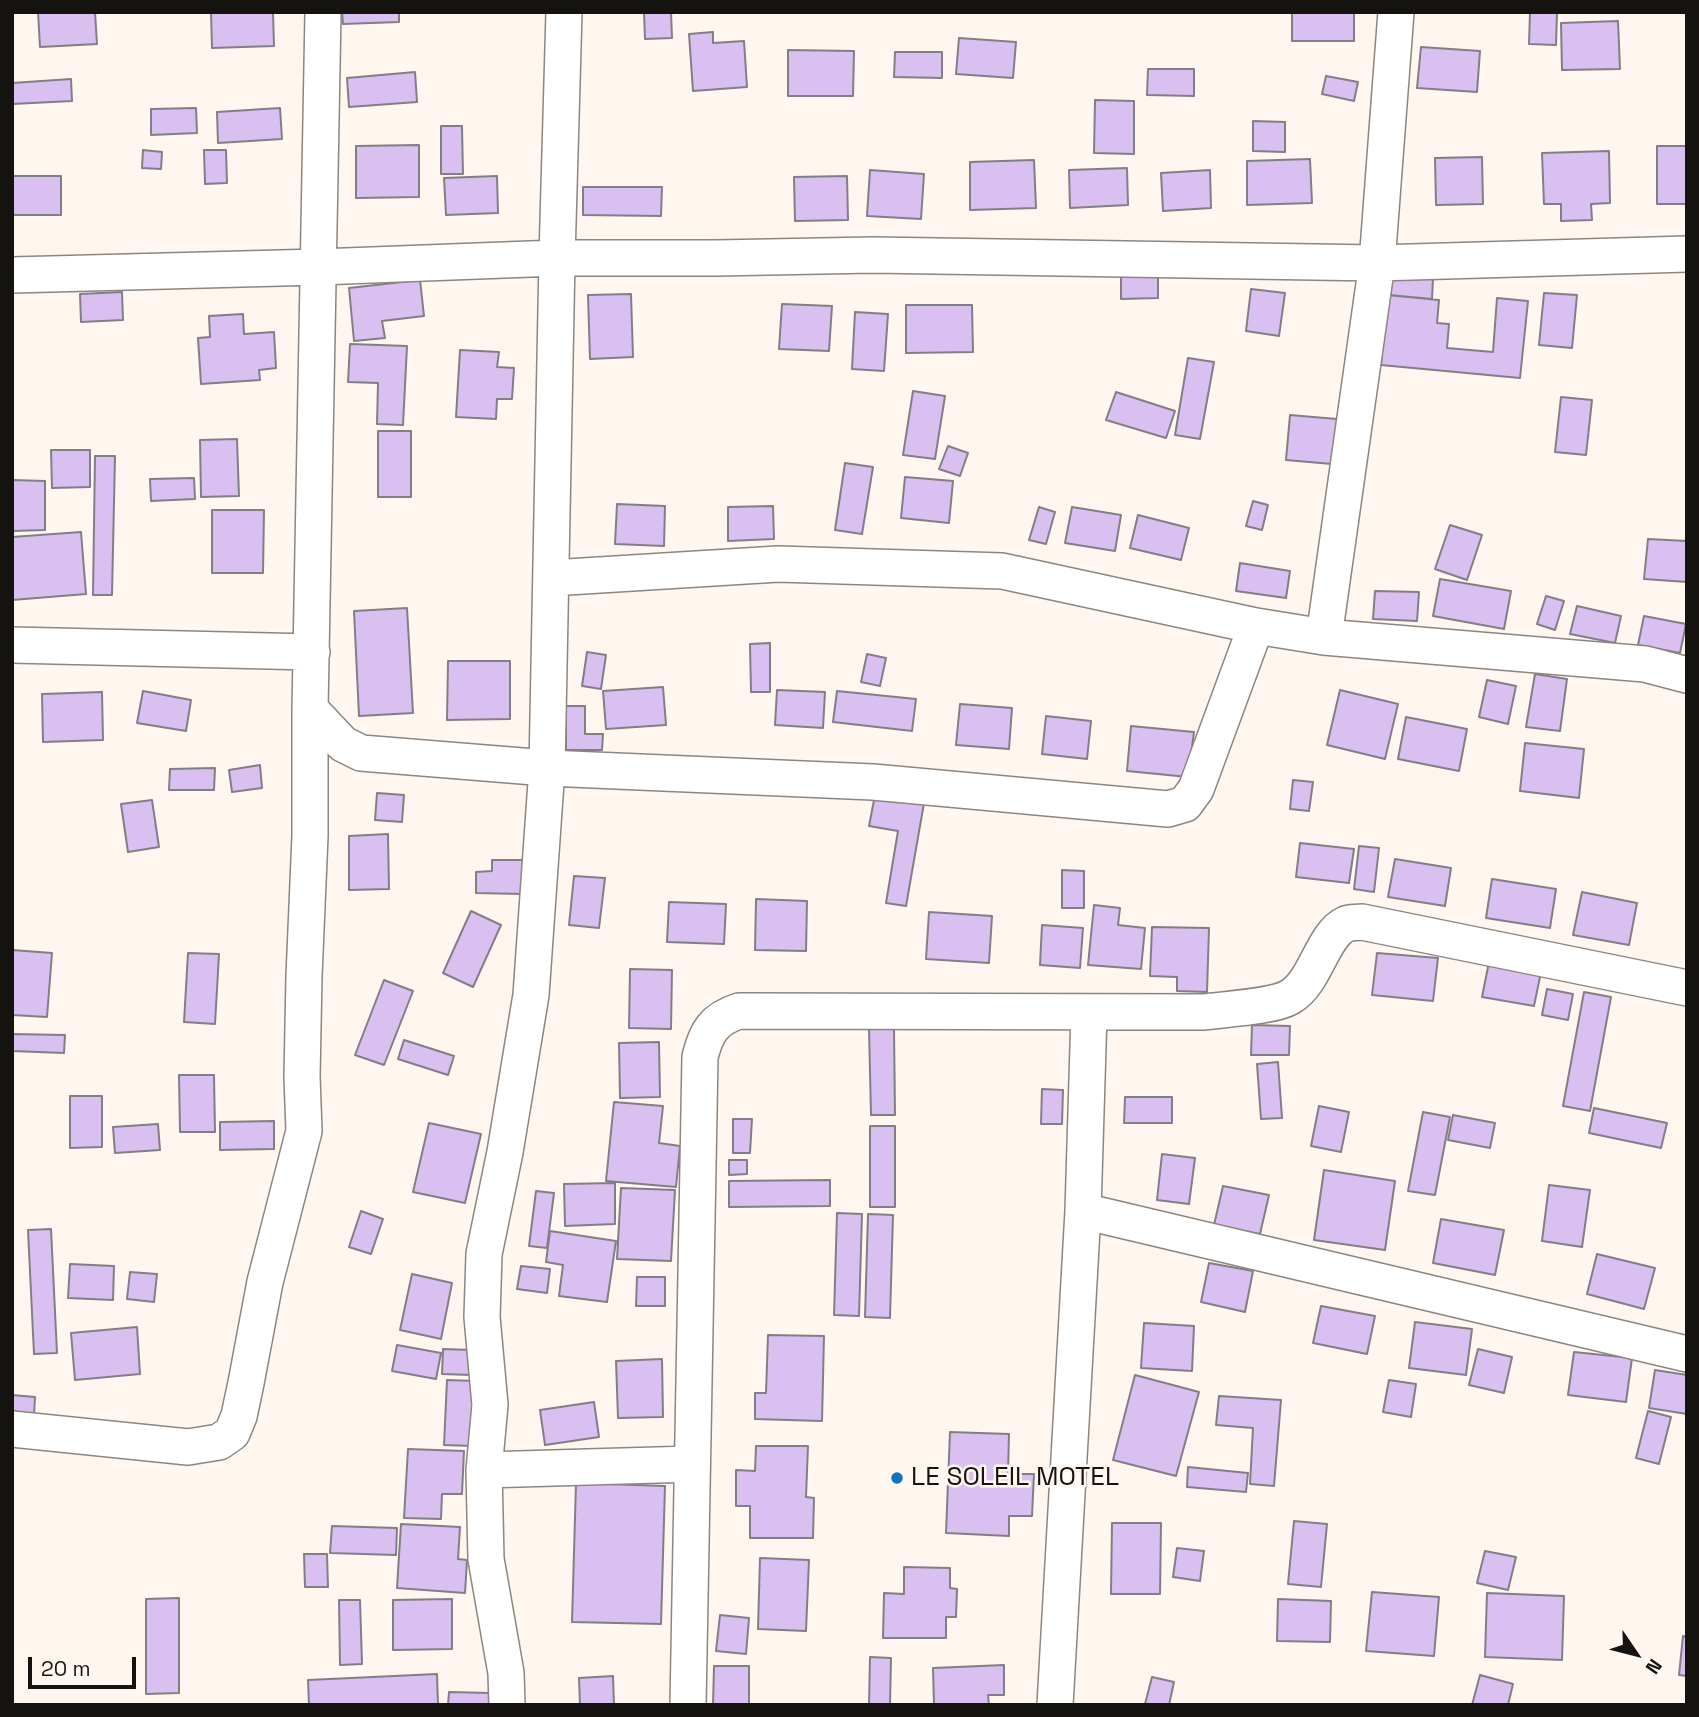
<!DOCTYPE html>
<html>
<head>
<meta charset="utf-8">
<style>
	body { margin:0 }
	#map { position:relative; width:1699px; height:1717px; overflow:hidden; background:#fff6ef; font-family:"Space Grotesk",sans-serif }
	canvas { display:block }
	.frame { position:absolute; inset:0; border:14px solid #151310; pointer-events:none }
	.north { position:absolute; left:1601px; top:1619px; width:70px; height:70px; -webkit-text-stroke:5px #fff6ef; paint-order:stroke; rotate:125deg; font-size:19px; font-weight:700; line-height:28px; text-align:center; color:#151310 }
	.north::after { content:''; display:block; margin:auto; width:24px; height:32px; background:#151310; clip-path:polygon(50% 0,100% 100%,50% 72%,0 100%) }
	.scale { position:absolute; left:28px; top:1657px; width:108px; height:32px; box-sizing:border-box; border:4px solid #151310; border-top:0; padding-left:9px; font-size:21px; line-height:24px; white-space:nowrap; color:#151310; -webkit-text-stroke:5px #fff6ef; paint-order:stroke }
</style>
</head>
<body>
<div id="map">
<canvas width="1699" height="1717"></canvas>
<div class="frame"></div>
<div class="north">N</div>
<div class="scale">20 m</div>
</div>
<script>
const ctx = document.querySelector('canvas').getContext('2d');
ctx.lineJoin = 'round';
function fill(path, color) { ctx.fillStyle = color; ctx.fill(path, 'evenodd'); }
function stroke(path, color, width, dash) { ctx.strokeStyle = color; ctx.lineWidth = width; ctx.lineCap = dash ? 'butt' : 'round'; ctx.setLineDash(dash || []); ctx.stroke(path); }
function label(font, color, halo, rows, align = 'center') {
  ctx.font = font + ' "Space Grotesk",sans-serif'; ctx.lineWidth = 5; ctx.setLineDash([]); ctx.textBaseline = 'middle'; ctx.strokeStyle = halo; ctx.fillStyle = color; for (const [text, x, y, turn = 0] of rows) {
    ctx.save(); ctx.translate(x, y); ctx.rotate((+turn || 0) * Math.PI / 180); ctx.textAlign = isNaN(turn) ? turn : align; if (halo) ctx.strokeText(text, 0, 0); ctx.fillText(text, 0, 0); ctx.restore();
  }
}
const building = new Path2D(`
	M38 12H95L97 44 40 47Z
	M211 12H273L274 46 212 48Z
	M342 12H399V22L343 24Z
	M644 12H671L672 38 645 39Z
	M1292 12H1354V41H1292Z
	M1530 12H1557L1556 45 1529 44Z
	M1618 21 1620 69 1562 70 1561 23Z
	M713 32V43L744 41 747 87 693 91 689 34Z
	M959 38 1016 42 1013 78 956 74Z
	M1421 47 1480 51 1477 92 1417 88Z
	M788 50 854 51 853 96H788Z
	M895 52H942V78L894 77Z
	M1148 69H1194V96L1147 95Z
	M415 72 417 102 349 107 347 78Z
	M1326 76 1358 82 1354 101 1322 94Z
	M71 79 72 101 12 104V83Z
	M1095 100 1134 101V154L1094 153Z
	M196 108 197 133 151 135V109Z
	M280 108 282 139 218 143 217 112Z
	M1253 121 1285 122V152L1253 151Z
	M441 126H462L463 174H441Z
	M419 145V197L356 198V146Z
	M1657 146H1687V204H1657Z
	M143 150 162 152 161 169 142 168Z
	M204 150H226L227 183 205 184Z
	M1609 151 1610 203 1591 204 1592 220 1561 221V204H1544L1542 153Z
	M1482 157 1483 204 1436 205 1435 158Z
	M1310 159 1312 203 1247 205V161Z
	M1034 160 1036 208 970 210V162Z
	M1127 168 1128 205 1070 208 1069 170Z
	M870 170 924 174 921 219 867 216Z
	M1210 170 1211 208 1163 211 1161 173Z
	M12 176H61V215H12Z
	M497 176 498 213 446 215 444 178Z
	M847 176 848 220 795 221 794 177Z
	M583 187H662L661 216 583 215Z
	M1121 273 1158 274V298L1121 299Z
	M1391 273 1433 278 1432 299 1389 295Z
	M420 280 424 316 382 321 385 338 354 341 349 288Z
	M1251 289 1285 293 1279 336 1246 331Z
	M122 292 123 320 81 322 80 294Z
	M1544 293 1577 295 1572 348 1539 345Z
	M631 294 633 357 590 359 588 295Z
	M1387 295 1439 300 1437 323 1449 324 1447 348 1493 352 1497 298 1528 301 1520 378 1381 365Z
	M782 304 832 306 829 351 779 349Z
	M906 305H972L973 352 906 353Z
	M855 312 888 314 884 371 852 369Z
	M243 314 244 334 274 332 276 368 259 370 260 380 201 384 198 338 210 337 209 316Z
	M350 344 407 346 403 425 377 424 378 383 348 382Z
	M460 350 499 352 497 367 514 368 512 399H497L496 419 456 417Z
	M1188 358 1214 362 1200 439 1175 435Z
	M913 391 945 396 935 459 903 455Z
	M1116 392 1175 411 1166 438 1106 420Z
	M1561 397 1592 400 1586 455 1555 452Z
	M1290 415 1337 419 1332 464 1286 460Z
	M378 431H411V497H378Z
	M237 439 239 496 201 497 200 440Z
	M948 446 968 453 960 476 939 469Z
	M51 450H90V487L52 488Z
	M95 456H115L112 595H93Z
	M845 463 873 467 862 534 835 530Z
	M905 477 953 481 949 523 901 518Z
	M194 478 195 499 151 501 150 479Z
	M12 480 45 481V530L12 531Z
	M1253 501 1268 505 1262 530 1246 526Z
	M617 504 665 506 664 546 615 544Z
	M773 506 774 539 728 541V507Z
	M1039 507 1055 512 1046 544 1029 540Z
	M1072 507 1121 515 1115 551 1065 543Z
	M212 510H264L263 573H212Z
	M1138 515 1189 528 1181 560 1130 548Z
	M1450 525 1482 535 1467 580 1435 569Z
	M81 532 86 594 12 600V537Z
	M1648 539 1687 541V582L1644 579Z
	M1240 563 1290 571 1286 598 1236 591Z
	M1440 579 1511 591 1504 629 1433 616Z
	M1375 591 1419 592 1417 621 1373 619Z
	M1546 596 1564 601 1555 630 1537 624Z
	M1577 606 1621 616 1615 643 1570 634Z
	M407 608 413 713 359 716 354 611Z
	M1644 616 1686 624 1680 653 1638 645Z
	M770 643V692H751L750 644Z
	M587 652 606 655 601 689 582 686Z
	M867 654 886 658 880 686 861 682Z
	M448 661H510V719L447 720Z
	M1535 674 1567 679 1560 731 1526 727Z
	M1487 680 1516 686 1508 724 1479 717Z
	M663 687 666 725 606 729 603 691Z
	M777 690 825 692 823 728 775 725Z
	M1340 690 1398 704 1385 759 1327 745Z
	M143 691 191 700 186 731 137 723Z
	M837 691 916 699 912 731 833 722Z
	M102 692 103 740 43 742 42 694Z
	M960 704 1012 708 1009 749 956 745Z
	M566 706H585V734H603L602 750H566Z
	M1046 716 1091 721 1087 759 1042 754Z
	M1406 717 1467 729 1459 771 1398 759Z
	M1131 726 1194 732 1188 777 1127 771Z
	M1525 743 1584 749 1579 798 1520 791Z
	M260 765 262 788 232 792 229 770Z
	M215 768 214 790H169L170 769Z
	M1293 780 1313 782 1309 811 1290 809Z
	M377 793 404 795 402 822 375 820Z
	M875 795 924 803 906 906 886 903 898 831 869 826Z
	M152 800 159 847 128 852 121 804Z
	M388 834 389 889 349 890V836Z
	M1300 843 1354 849 1349 883 1296 877Z
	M1359 846 1379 848 1374 892 1354 889Z
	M1395 859 1451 868 1445 906 1388 897Z
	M492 860H523L522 894 476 893V872L492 871Z
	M1062 870 1084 871V908H1062Z
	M574 876 605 878 599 928 569 925Z
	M1492 879 1556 889 1550 928 1486 918Z
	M1582 892 1637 903 1629 945 1573 935Z
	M756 899 807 901 806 951 755 950Z
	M669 902 726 904 724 944 667 942Z
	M1094 905 1120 908 1118 925 1145 928 1141 969 1088 965Z
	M471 911 501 925 473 987 443 973Z
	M929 912 992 916 989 963 926 959Z
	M1042 925 1083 928 1080 968 1040 965Z
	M1152 927 1209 928 1207 992 1177 991V977L1150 976Z
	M12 950 52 953 47 1017 12 1015Z
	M188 953 219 954 215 1024 184 1022Z
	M1377 953 1438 958 1433 1001 1372 995Z
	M1489 962 1541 972 1534 1006 1482 997Z
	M630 969 672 970 671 1029 629 1028Z
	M384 980 413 991 384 1065 355 1055Z
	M1547 989 1573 994 1568 1020 1542 1015Z
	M1584 992 1611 997 1590 1111 1563 1106Z
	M1252 1025 1290 1026 1289 1055H1251Z
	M869 1028H894L895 1115H871Z
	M12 1034 65 1035 64 1053 12 1051Z
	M404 1040 454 1056 448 1075 398 1059Z
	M659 1042 660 1097 620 1098 619 1043Z
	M1278 1062 1282 1118 1261 1119 1257 1064Z
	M179 1075H214L215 1132H180Z
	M1042 1089 1063 1090 1062 1124H1041Z
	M70 1096H102V1147L70 1148Z
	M1125 1097H1172V1123H1124Z
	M614 1102 663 1106 659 1143 680 1146 676 1187 606 1181Z
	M1319 1106 1349 1112 1341 1152 1311 1146Z
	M1594 1108 1667 1123 1661 1148 1589 1133Z
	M1423 1112 1450 1117 1435 1195 1408 1191Z
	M1453 1115 1495 1123 1490 1148 1448 1140Z
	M733 1119H752L750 1153H733Z
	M274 1121V1149L220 1150V1122Z
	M429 1123 481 1134 465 1203 413 1192Z
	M158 1124 160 1150 115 1153 113 1127Z
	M870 1126H895V1207H870Z
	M1162 1154 1195 1158 1189 1204 1157 1200Z
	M729 1160H747V1174L729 1175Z
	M1324 1170 1395 1181 1385 1250 1314 1240Z
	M830 1180V1206L729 1207V1181Z
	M615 1183V1224L565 1226 564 1184Z
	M1549 1185 1590 1190 1582 1247 1542 1241Z
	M1223 1186 1269 1195 1260 1234 1214 1225Z
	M621 1188 675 1190 671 1261 617 1259Z
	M536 1191 554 1193 547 1248 529 1246Z
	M361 1211 383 1219 371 1254 349 1247Z
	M837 1213 862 1214 859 1316 834 1315Z
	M868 1214 893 1215 890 1318 865 1317Z
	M1441 1219 1504 1230 1495 1275 1433 1263Z
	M51 1229 57 1353 34 1354 28 1230Z
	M550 1231 616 1241 607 1302 559 1296 563 1265 546 1262Z
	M1597 1254 1655 1268 1644 1309 1587 1294Z
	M1209 1263 1253 1271 1245 1312 1201 1302Z
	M70 1264 114 1266 113 1300 68 1298Z
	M521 1266 550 1269 547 1293 517 1289Z
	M130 1272 157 1274 154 1302 127 1299Z
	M412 1274 452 1283 441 1339 400 1330Z
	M637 1277H665V1306H636Z
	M1321 1306 1375 1316 1367 1354 1313 1343Z
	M1415 1322 1472 1329 1466 1375 1409 1368Z
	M1144 1323 1194 1326 1192 1371 1141 1368Z
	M137 1327 140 1374 75 1380 71 1333Z
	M768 1335 824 1336 822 1421 755 1419V1393H766Z
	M397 1345 441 1353 436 1379 392 1371Z
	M443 1349 472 1350 471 1375 442 1374Z
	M1478 1349 1512 1357 1504 1393 1469 1385Z
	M1574 1352 1632 1358 1626 1402 1568 1395Z
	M662 1359 663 1417 618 1418 616 1361Z
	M1655 1370 1687 1375V1414L1649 1408Z
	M1135 1375 1199 1392 1176 1476 1113 1460Z
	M447 1380 476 1381 473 1446 444 1445Z
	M1389 1380 1416 1384 1411 1417 1383 1412Z
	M12 1395 35 1397 34 1415 12 1414Z
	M1219 1396 1281 1400 1274 1486 1250 1484 1253 1428 1216 1425Z
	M594 1402 599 1437 545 1445 540 1410Z
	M1648 1411 1671 1417 1659 1464 1636 1458Z
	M950 1432 1009 1434 1008 1474H1034L1032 1516H1009V1536L946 1533Z
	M756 1446H808L806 1497 814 1498 813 1538H750V1506H736V1470L755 1471Z
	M408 1449 464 1451 462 1494H442L441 1519 404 1518Z
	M1188 1467 1248 1473 1246 1492 1187 1487Z
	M576 1483 665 1486 661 1624 572 1622Z
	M1294 1521 1327 1524 1321 1587 1288 1584Z
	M1112 1523H1161L1160 1594H1111Z
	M401 1524 460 1527 458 1559 467 1560 465 1593 397 1588Z
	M332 1526 397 1528 396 1555 330 1553Z
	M1177 1548 1204 1551 1200 1581 1173 1577Z
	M1485 1551 1516 1557 1508 1590 1477 1583Z
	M304 1554H327L328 1587H305Z
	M760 1558 809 1560 806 1631 758 1629Z
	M904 1567 950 1568V1588L957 1589 956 1617H946V1638H883L884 1593 904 1594Z
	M1372 1592 1439 1597 1434 1656 1366 1651Z
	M1487 1593 1564 1596 1562 1660 1485 1657Z
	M179 1598V1693L146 1694V1599Z
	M452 1599V1649L393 1650V1600Z
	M1278 1599 1331 1601 1330 1642 1277 1641Z
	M339 1600H360L362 1664 340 1665Z
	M720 1615 749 1618 746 1654 716 1651Z
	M1683 1636 1687 1637V1676L1679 1675Z
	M870 1657 891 1658 890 1705H869Z
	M1004 1665V1695H988L989 1705H934L933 1668Z
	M714 1666H749V1705H713Z
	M437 1674 438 1705H309L308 1680Z
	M1480 1675 1513 1684 1508 1705H1472Z
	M613 1676 614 1705H580L579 1678Z
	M1152 1677 1174 1682 1169 1705 1145 1704Z
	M449 1692 491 1693V1705H448Z`);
fill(building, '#dac0f1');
stroke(building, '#827e86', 2);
const street = new Path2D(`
	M12 275 319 267 557 258H716L873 255 1377 263 1687 254
	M551 578 778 564 1002 571 1256 626 1324 637 1645 664 1687 675
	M1324 637 1377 263 1396 12
	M12 645 312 652
	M310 709 343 744 361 753 547 768 873 782 1168 809 1185 804 1196 789 1256 626
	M1083 1211 1687 1354
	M12 1429 188 1447 219 1442 232 1433 239 1416 246 1383 265 1282 304 1131 302 1077 304 976 310 836V709L323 12
	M484 1470 692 1464
	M507 1705 506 1673 486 1559 484 1470 490 1405 482 1317 484 1254 505 1152 531 995 547 768 557 258 564 12
	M688 1705 700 1057C706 1032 714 1019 739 1011L1204 1012C1225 1009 1273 1007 1290 997 1316 982 1322 935 1346 924 1350 922 1357 923 1362 922L1687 988
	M1055 1705 1083 1211 1089 1013`);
stroke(street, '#8d857f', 38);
stroke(street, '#fff', 35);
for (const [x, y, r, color] of [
	[897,1478,7,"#1172be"]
]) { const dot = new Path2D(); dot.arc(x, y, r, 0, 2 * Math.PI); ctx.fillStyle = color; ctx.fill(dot); stroke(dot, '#fff6ef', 2.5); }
label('26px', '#151310', '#fff6ef', [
	["LE SOLEIL MOTEL",911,1478]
], 'left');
</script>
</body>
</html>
